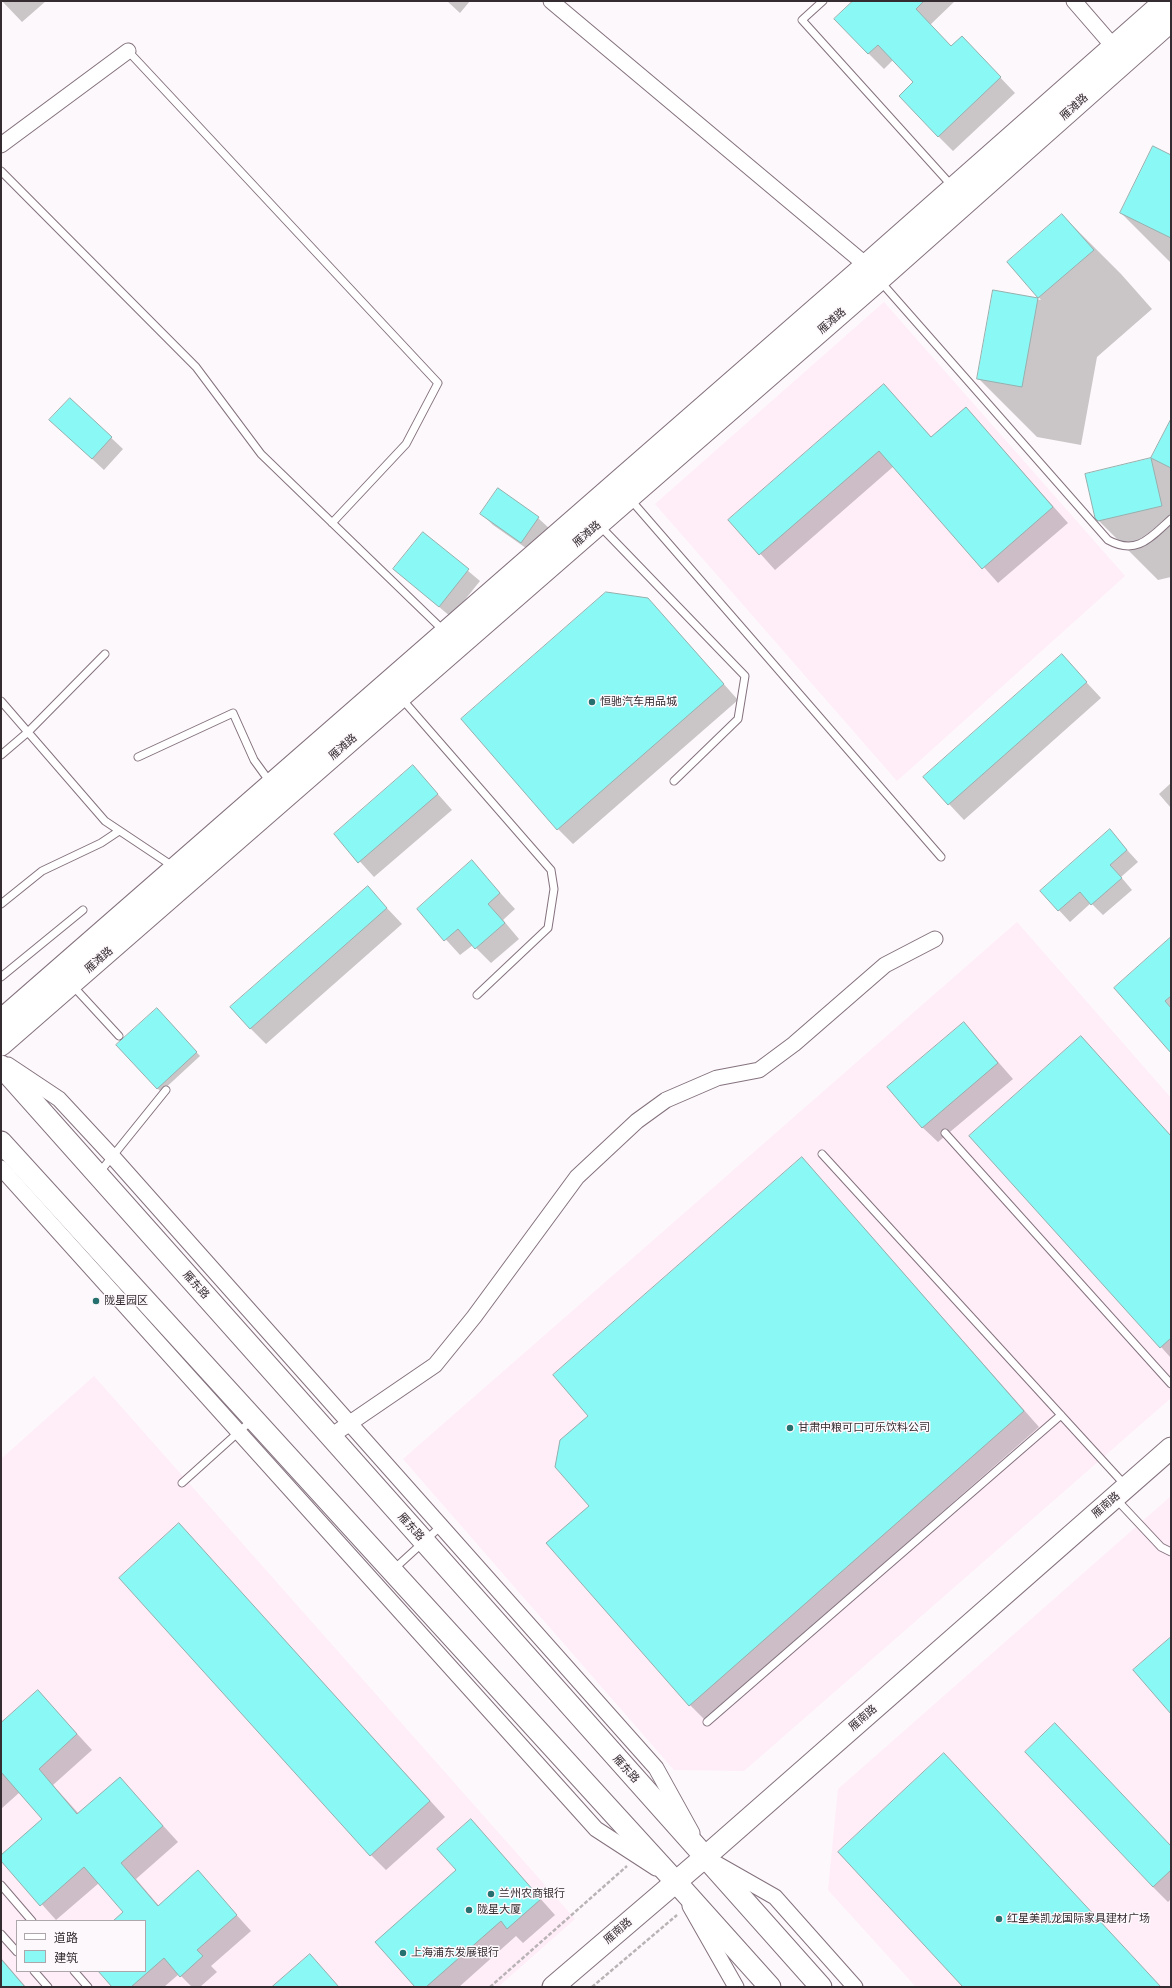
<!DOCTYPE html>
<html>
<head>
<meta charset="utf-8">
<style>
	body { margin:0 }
	#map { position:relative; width:1172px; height:1988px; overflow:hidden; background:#fdf8fb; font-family:Mulish,"Noto Sans SC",sans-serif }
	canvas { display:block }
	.frame { position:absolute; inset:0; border:2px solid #342c31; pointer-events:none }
	.legend { position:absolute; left:16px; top:1920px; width:130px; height:52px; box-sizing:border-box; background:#fdf8fb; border:1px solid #ada6aa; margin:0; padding:5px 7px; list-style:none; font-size:12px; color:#342c31 }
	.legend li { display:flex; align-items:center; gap:8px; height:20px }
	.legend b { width:20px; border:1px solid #ada6aa }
</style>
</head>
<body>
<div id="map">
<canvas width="1172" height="1988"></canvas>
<div class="frame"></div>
<ul class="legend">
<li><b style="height:5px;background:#fff"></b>道路</li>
<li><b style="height:11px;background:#8af9f6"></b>建筑</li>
</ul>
</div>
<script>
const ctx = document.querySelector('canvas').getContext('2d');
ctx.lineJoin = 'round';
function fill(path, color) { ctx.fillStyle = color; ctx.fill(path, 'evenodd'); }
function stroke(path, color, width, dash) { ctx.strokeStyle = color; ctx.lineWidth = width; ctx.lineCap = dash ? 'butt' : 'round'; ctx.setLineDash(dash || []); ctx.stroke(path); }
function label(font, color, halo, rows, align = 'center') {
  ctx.font = font + ' Mulish,"Noto Sans SC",sans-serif'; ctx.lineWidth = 3; ctx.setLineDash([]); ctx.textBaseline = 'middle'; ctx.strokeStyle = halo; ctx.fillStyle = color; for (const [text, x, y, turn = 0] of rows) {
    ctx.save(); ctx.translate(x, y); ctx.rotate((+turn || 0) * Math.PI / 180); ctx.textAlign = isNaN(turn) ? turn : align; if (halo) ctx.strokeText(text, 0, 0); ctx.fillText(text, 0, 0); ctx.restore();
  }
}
fill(new Path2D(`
	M884 302 1125 576 897 781 655 504Z
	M1017 922 1171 1098V1398L744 1771 674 1770 403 1459Z
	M94 1376 575 1919 498 1987H1V1459ZM17 1921H145V1971H17Z
	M1171 1496V1987H916L828 1890 838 1789Z`), '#ffedf8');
fill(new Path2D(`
	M2 1H46L22 22Z
	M447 1H470L460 13Z
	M854 1H955L930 25 951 47 977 53 1015 93 953 151 938 136 914 82 893 60 884 69 868 53Z
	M1171 156V263L1121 213Z
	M1062 215 1121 274 1152 309 1097 357 1081 445 1037 437 978 378 994 291 1041 300 1008 262Z
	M884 385 932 438 966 408 1068 523 998 583 894 466 775 570 730 520Z
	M70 399 123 449 104 470 62 431Z
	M1171 421V577L1158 580 1099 521 1086 475 1152 459Z
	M499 490 538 518 550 529 533 553 493 525 482 514Z
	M423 533 480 581 451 617 394 569Z
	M648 599 738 700 573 844 558 829Z
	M1062 656 1101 698 964 820 949 804Z
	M413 766 452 810 374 877 335 834Z
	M1171 783V808L1159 794Z
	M1110 831 1138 862 1121 877 1132 890 1103 915 1091 903 1070 922 1041 891Z
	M472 862 515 909 503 920 519 939 491 963 473 945 460 955 418 909Z
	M368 888 402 924 266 1044 250 1028Z
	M1171 938V1051L1115 988Z
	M160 1013 200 1056 161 1092 157 1088Z
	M964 1023 1013 1079 938 1142 922 1127Z
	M1081 1037 1171 1136V1358L971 1136Z
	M802 1158 1039 1427 705 1720 690 1705 590 1506 589 1416Z
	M179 1525 445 1817 386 1870 371 1855Z
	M38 1691 92 1750 53 1785 79 1814 120 1778 178 1842 136 1879 159 1906 198 1872 251 1931 211 1966 217 1972 200 1987H192L179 1974 164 1987H114L100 1971H145V1921H115L125 1912 99 1883 56 1920 1 1859V1856L43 1819 20 1792 1 1809V1724Z
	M471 1821 555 1915 523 1943 516 1936 459 1987H416L457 1871Z
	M1171 1846V1899L1168 1902 1153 1887Z
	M1 1958 26 1987H1Z`), '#0003');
const building = new Path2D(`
	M853 1H924L916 9 951 46 962 36 1001 77 938 137 899 96 913 82 878 45 868 54 834 19Z
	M1153 146 1171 155V238L1120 213Z
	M1062 214 1094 250 1038 298 1007 262Z
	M993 290 1038 298 1022 387 977 379Z
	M884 384 931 437 966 407 1053 507 982 569 879 451 759 555 728 520Z
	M70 398 112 437 92 459 49 420Z
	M1171 419V468L1151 458Z
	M1151 458 1162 506 1098 521 1095 518 1085 474Z
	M498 488 539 517 521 543 480 514Z
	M423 532 469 569 439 607 393 569Z
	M606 592 648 598 724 684 557 830 461 719Z
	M1062 654 1087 682 948 805 923 777Z
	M413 765 438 794 358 863 334 834Z
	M1110 829 1127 850 1110 865 1122 878 1091 905 1080 892 1058 911 1040 891Z
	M472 860 500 893 488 904 505 923 475 949 458 929 444 941 417 909Z
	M368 886 387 908 250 1029 230 1007Z
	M1171 937V996L1165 1001 1171 1008V1053L1114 988Z
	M157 1008 197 1052 157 1089 116 1045Z
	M964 1022 998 1063 922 1128 887 1087Z
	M1081 1036 1171 1136V1338L1160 1348 969 1136Z
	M802 1157 1024 1411 689 1706 546 1543 589 1506 555 1467 560 1440 588 1416 553 1375Z
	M179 1523 430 1801 370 1856 119 1578Z
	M1171 1637V1714L1133 1670Z
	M38 1690 77 1734 39 1769 77 1814 120 1777 163 1826 121 1863 158 1906 198 1870 237 1915 197 1950 203 1956 180 1977 164 1958 131 1987H112L98 1971H145V1921H113L123 1912 84 1867 40 1906 1 1861V1855L42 1819 1 1772V1723Z
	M1055 1723 1171 1846V1870L1153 1887 1025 1752Z
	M944 1753 1161 1987H963L838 1852Z
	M471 1819 541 1899 507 1929 501 1921 426 1987H415L375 1942 456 1870 437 1849Z
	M310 1954 339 1987H272Z
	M1 1959 25 1987H1Z`);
fill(building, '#8af9f6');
stroke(building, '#95afad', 1);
const service = new Path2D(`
	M823 1 802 20 952 186
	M128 51 438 383 406 444 332 523
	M1 171 196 367 261 454 444 631
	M880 281 1108 540C1137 556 1151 537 1171 519
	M630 499 941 857
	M600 526 745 676 738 719 674 781
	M402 699 551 870 554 889 548 928 477 995
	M1 701 105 821 174 867
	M1 755 28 732 105 654
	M138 757 233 713 254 760 270 782
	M1 904 42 871 101 843 119 831
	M1 977 83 910
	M72 985 119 1036
	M945 1133 1171 1384
	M822 1154 1125 1485
	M99 1173 166 1090
	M182 1483 252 1420
	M1116 1499 1161 1547 1171 1552
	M394 1569 441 1526
	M707 1722 1061 1415
	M1 1885 32 1921
	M1 1934 17 1952
	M34 1971 48 1987
	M74 1971 88 1987`);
const minor = new Path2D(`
	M551 1 866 265
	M1074 1 1113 46
	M1 145 128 51
	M8 1065 59 1099 112 1156 656 1768 692 1833
	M1 1168 596 1829 656 1868
	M331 1436 435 1365 474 1317 577 1177 637 1121 666 1100 717 1078 759 1070 794 1044 885 965 935 939
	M717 1864 775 1897 855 1987
	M690 1906 736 1987`);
const secondary = new Path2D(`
	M1 1020 866 265 1165 1
	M1 1045 879 280 1171 21
	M1 1066 821 1987
	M1 1142 675 1881 770 1987
	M553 1987 705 1857 1171 1448`);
stroke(service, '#84727e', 9);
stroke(minor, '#84727e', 17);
stroke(secondary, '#84727e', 23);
stroke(new Path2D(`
	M490 1987 627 1866
	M592 1987 677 1915`), '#b9b3b6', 2.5, [4, 2]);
stroke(service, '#fff', 7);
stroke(minor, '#fff', 15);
stroke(secondary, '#fff', 21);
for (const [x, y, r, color] of [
	[592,702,4,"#25706f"],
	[96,1301,4,"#25706f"],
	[790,1428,4,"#25706f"],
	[491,1894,4,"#25706f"],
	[469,1910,4,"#25706f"],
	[999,1919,4,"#25706f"],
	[403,1953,4,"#25706f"]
]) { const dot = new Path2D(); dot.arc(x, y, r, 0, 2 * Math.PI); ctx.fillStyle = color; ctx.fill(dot); stroke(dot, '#fdf8fb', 1.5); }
label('11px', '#342c31', '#fdf8fb', [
	["雁滩路",1074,107,-42],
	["雁滩路",832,321,-41],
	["雁滩路",587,534,-41],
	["雁滩路",343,747,-41],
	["雁滩路",99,960,-41],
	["雁东路",196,1285,48],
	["雁南路",1106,1505,-41],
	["雁东路",411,1527,48],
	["雁南路",863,1718,-41],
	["雁东路",626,1769,48],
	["雁南路",618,1931,-41]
]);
label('11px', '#342c31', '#fdf8fb', [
	["恒驰汽车用品城",600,702],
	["陇星园区",104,1301],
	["甘肃中粮可口可乐饮料公司",798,1428],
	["兰州农商银行",499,1894],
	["陇星大厦",477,1910],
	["红星美凯龙国际家具建材广场",1007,1919],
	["上海浦东发展银行",411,1953]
], 'left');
</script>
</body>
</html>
